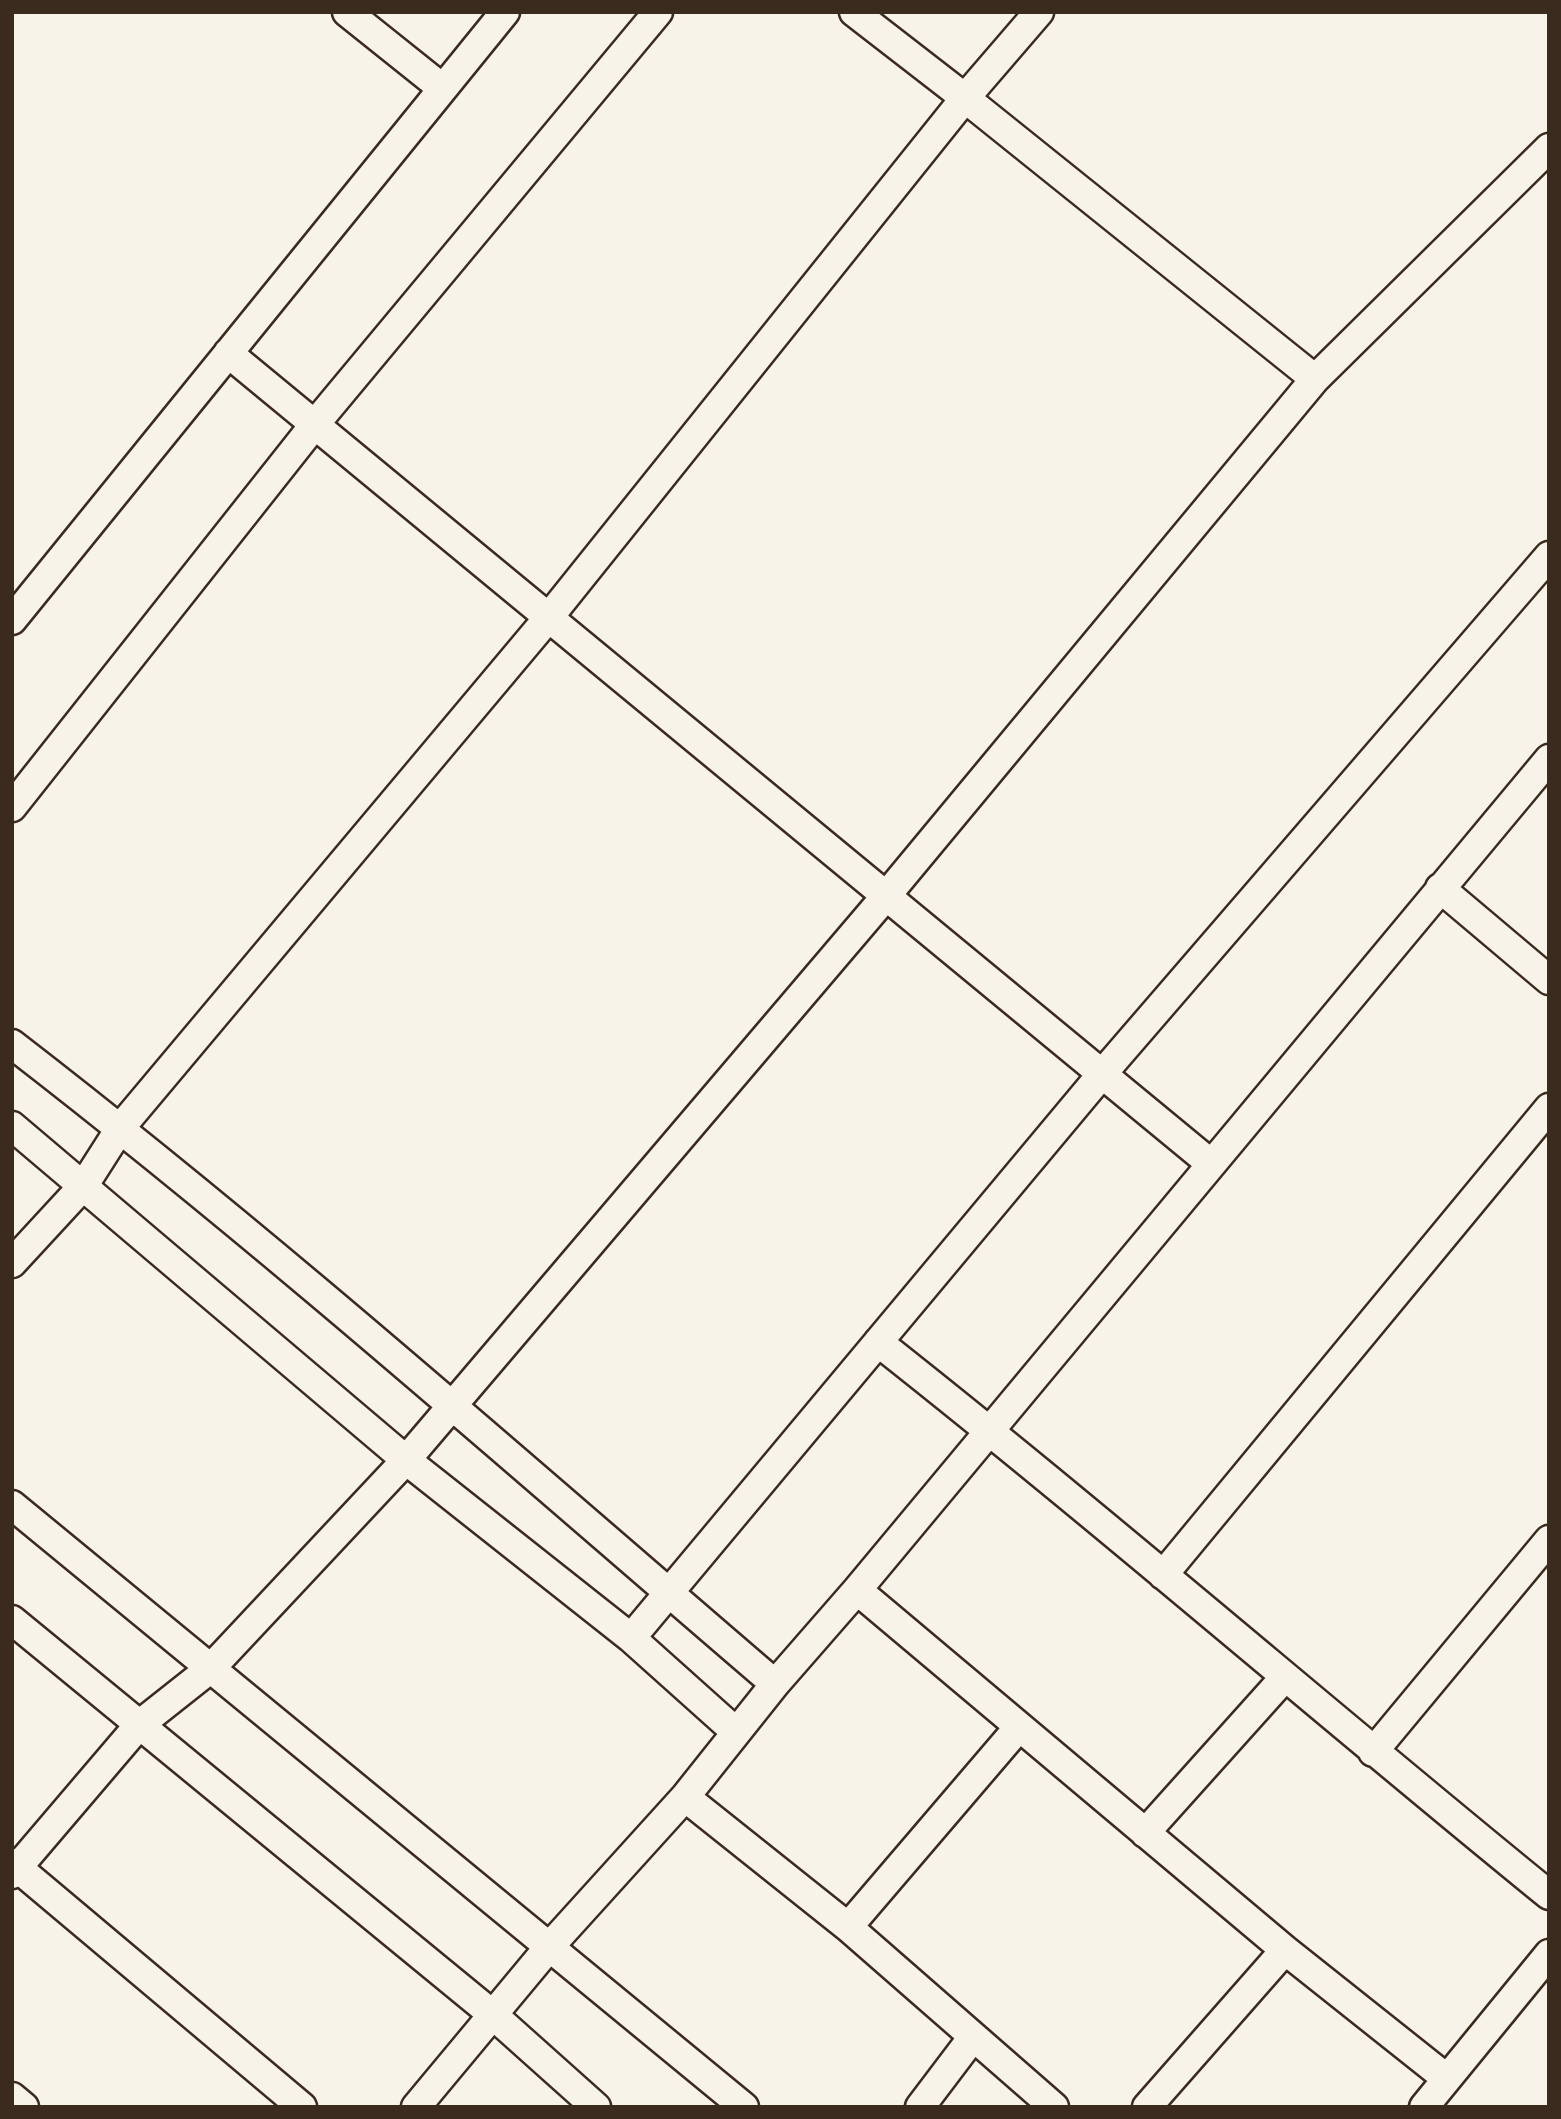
<!DOCTYPE html>
<html>
<head>
<meta charset="utf-8">
<style>
	body { margin:0 }
	#map { position:relative; width:1561px; height:2119px; overflow:hidden; background:#f7f3e8; font-family:"Playpen Sans",sans-serif }
	canvas { display:block }
	.frame { position:absolute; inset:0; border:14px solid #3b2a1e; pointer-events:none }
</style>
</head>
<body>
<div id="map">
<canvas width="1561" height="2119"></canvas>
<div class="frame"></div>
</div>
<script>
const ctx = document.querySelector('canvas').getContext('2d');
ctx.lineJoin = 'round';
function stroke(path, color, width, dash) { ctx.strokeStyle = color; ctx.lineWidth = width; ctx.lineCap = dash ? 'butt' : 'round'; ctx.setLineDash(dash || []); ctx.stroke(path); }
const street = new Path2D(`
	M347 12 442 88
	M1039 12 965 98 1315 379
	M228 353 1210 1163
	M12 620 505 12
	M12 807 315 424 658 12
	M1440 888 1549 980
	M12 1044C275 1247 523 1468 775 1684
	M12 1126 406 1460 631 1638 736 1732
	M12 1263 84 1185 121 1127 549 617 965 98 854 12
	M878 1342C1106 1522 1324 1712 1549 1895
	M12 1505 744 2107
	M1163 1575 1549 1108
	M857 1590 1285 1950 1446 2078
	M12 1620 492 2014 596 2107
	M631 1638 1102 1074 1549 556
	M1373 1752 1549 1540
	M685 1797 848 1927 1054 2107
	M1145 1833 1285 1677
	M12 1863 302 2107
	M12 1874 139 1725 211 1668 406 1460 886 896 1315 379 1549 148
	M848 1927 1019 1727
	M12 2097 24 2107
	M416 2107 550 1946 685 1797 775 1684 857 1590 1549 759
	M920 2107 973 2037
	M1147 2107 1285 1950
	M1424 2107 1549 1954`);
stroke(street, '#3b2a1e', 33);
stroke(street, '#f7f3e8', 28);
</script>
</body>
</html>
